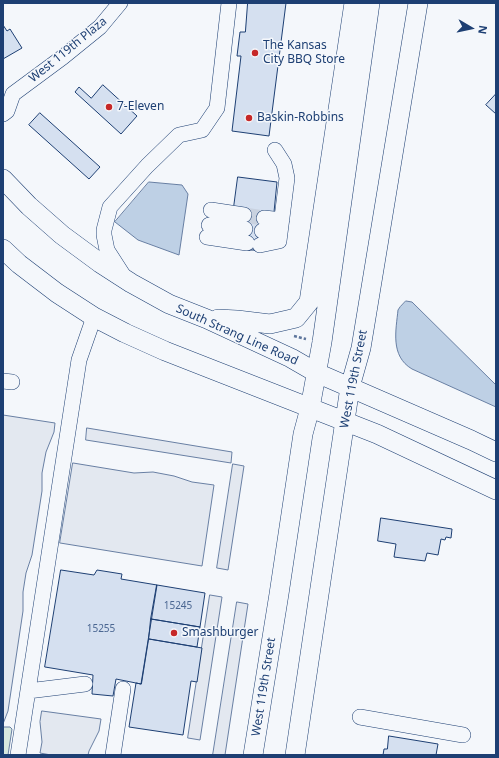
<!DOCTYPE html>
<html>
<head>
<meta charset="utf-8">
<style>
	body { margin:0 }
	#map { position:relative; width:499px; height:758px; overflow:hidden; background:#f4f7fb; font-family:"Noto Sans",sans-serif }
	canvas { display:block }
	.frame { position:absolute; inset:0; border:4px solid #1d3f73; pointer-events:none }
	.north { position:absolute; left:451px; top:8px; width:40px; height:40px; -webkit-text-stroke:3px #f4f7fb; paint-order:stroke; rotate:99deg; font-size:11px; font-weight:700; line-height:16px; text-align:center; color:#1d3f73 }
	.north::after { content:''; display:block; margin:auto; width:14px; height:18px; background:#1d3f73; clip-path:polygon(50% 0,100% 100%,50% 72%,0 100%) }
</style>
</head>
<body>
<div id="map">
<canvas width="499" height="758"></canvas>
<div class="frame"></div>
<div class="north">N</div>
</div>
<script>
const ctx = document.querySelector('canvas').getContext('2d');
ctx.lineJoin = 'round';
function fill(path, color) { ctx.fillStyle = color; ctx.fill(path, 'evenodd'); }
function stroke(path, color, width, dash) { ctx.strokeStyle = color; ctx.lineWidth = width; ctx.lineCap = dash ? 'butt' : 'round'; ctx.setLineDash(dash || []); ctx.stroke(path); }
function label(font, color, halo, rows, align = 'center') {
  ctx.font = font + ' "Noto Sans",sans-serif'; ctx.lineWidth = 3; ctx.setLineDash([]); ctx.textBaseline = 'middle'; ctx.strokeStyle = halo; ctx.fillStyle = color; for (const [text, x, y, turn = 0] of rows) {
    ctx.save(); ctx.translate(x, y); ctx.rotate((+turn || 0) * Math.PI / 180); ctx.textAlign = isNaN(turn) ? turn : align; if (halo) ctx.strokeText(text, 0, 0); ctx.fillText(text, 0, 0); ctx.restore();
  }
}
const green = new Path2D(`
	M3 727H10L12 729 8 755H3Z`);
fill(green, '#d7e8df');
stroke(green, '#687fa3', 1);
const parking = new Path2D(`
	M3 415 55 423 54 432 46 452 42 473V491L32 555 26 573 23 592V611L8 711 3 724Z
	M87 428 232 452 231 463 86 440Z
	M73 463 134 473 153 472 174 476 192 482 214 485 202 566 60 543Z
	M233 464 244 466 228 570 217 568Z
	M210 595 222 597 200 740 188 738Z
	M237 602 248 604 225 755H213Z
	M42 711 101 719 99 731 89 751 88 755H51L40 753 42 742 40 722Z`);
fill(parking, '#e3e8f0');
stroke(parking, '#687fa3', 1);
const water = new Path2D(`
	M149 182 182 185 188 194 179 255 138 240 115 222Z
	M406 301 412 302 496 385V407L412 369C390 356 396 330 398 310L400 307Z`);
fill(water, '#bed0e5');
stroke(water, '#687fa3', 1);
const building = new Path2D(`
	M248 3H286L269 136 232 131 241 56H237L240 32H245Z
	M3 25 7 31 10 29 22 48 3 59Z
	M103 85 137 116 121 134 75 92 79 87 91 98Z
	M496 94V114L486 105Z
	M40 113 100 167 89 179 29 125Z
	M238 177 277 182 274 212 259 250H247L243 209 234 207Z
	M381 518 452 529 451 538 446 537 445 540 441 539 438 555 427 553 425 561 394 557 396 544 378 541Z
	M61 570 94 575 97 570 122 574 121 579 157 585 141 684 116 679 113 696 92 694 93 675 45 667Z
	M157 585 205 593 200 627 151 619Z
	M151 619 200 627 197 647 149 639Z
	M149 639 202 648 197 682 191 681 183 735 129 727 136 683 141 684Z
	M389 736 438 744 436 755H383L384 749H387Z`);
fill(building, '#d5e0f0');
stroke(building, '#1d3f73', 1);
stroke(new Path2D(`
	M244 215 264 218`), '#c9d2e0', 15, [15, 8]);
const minor = new Path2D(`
	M3 114 7 111 13 94 63 57 100 27 120 3
	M211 210 244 215
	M264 218 282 220
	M209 225 245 229
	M262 231 280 234
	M207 237 247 243
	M260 245 279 241 287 178 284 164 275 150
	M125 278 107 250 104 235V230L110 207 147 166 179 135 202 130 217 108 229 3
	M3 381 12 382
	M28 691 85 684
	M360 717 463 735
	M18 755 79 360 94 317
	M113 755 123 689`);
const major = new Path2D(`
	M3 179 29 206 62 235 100 263 131 283 169 304 207 319 291 358 317 373 471 440 496 452
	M3 249 19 264 57 293 94 317 125 333 165 351 377 434 496 490
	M218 319 237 320 270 324 296 318 309 302 354 3
	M253 755 279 594 303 434 310 408 322 342 370 3
	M295 755 350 387 361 348 418 3`);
stroke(minor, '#1d3f73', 16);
stroke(major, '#1d3f73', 20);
stroke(new Path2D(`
	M294 336 306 339`), '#5e769c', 2.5, [3, 2]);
stroke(minor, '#f4f7fb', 15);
stroke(major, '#f4f7fb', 19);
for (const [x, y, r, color] of [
	[255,53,4,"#c62828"],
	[109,107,4,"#c62828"],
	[249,118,4,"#c62828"],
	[174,633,4,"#c62828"]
]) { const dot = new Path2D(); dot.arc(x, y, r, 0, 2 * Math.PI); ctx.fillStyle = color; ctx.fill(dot); stroke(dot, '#f4f7fb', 1.5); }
label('10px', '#4b6792', null, [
	["15245",178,606],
	["15255",101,629]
]);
label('12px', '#1d3f73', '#f4f7fb', [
	["The Kansas",263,46],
	["City BBQ Store",263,60],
	["7-Eleven",117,107],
	["Baskin-Robbins",257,118],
	["Smashburger",182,633]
], 'left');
label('12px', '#1d3f73', '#f4f7fb', [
	["West 119th Plaza",68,50,-39],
	["South Strang Line Road",237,335,24],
	["West 119th Street",354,379,-79],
	["West 119th Street",264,687,-81]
]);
</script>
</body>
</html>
